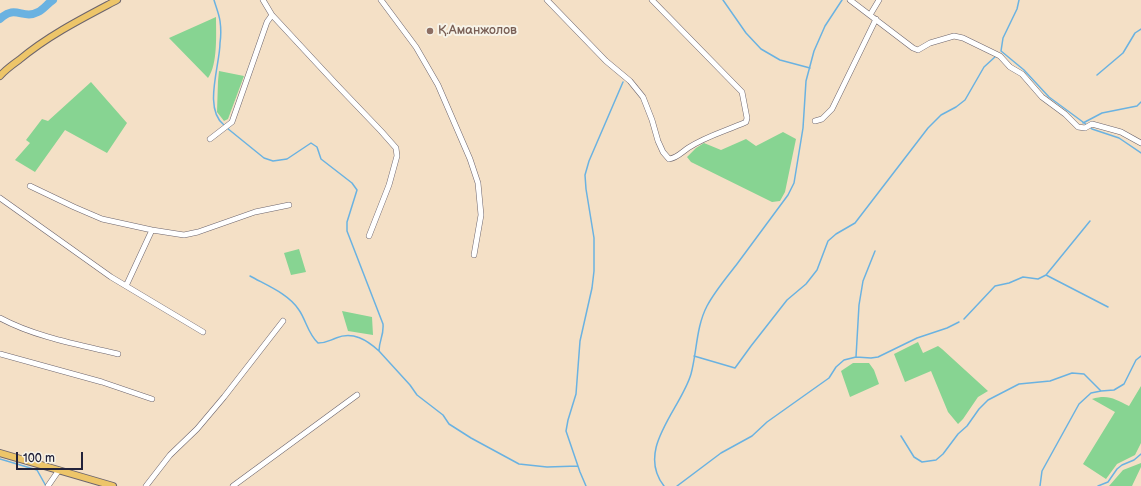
<!DOCTYPE html>
<html>
<head>
<meta charset="utf-8">
<style>
	body { margin:0 }
	#map { position:relative; width:1141px; height:486px; overflow:hidden; background:#f4e0c6; font-family:"Balsamiq Sans",sans-serif }
	canvas { display:block }
	.scale { position:absolute; left:16px; top:452px; width:67px; height:18px; box-sizing:border-box; border:2px solid #22223b; border-top:0; padding-left:5px; font-size:12px; line-height:14px; white-space:nowrap; color:#22223b; -webkit-text-stroke:3px #f7f3e8; paint-order:stroke }
</style>
</head>
<body>
<div id="map">
<canvas width="1141" height="486"></canvas>
<div class="scale">100 m</div>
</div>
<script>
const ctx = document.querySelector('canvas').getContext('2d');
ctx.lineJoin = 'round';
function fill(path, color) { ctx.fillStyle = color; ctx.fill(path, 'evenodd'); }
function stroke(path, color, width, dash) { ctx.strokeStyle = color; ctx.lineWidth = width; ctx.lineCap = dash ? 'butt' : 'round'; ctx.setLineDash(dash || []); ctx.stroke(path); }
function label(font, color, halo, rows, align = 'center') {
  ctx.font = font + ' "Balsamiq Sans",sans-serif'; ctx.lineWidth = 4; ctx.setLineDash([]); ctx.textBaseline = 'middle'; ctx.strokeStyle = halo; ctx.fillStyle = color; for (const [text, x, y, turn = 0] of rows) {
    ctx.save(); ctx.translate(x, y); ctx.rotate((+turn || 0) * Math.PI / 180); ctx.textAlign = isNaN(turn) ? turn : align; if (halo) ctx.strokeText(text, 0, 0); ctx.fillText(text, 0, 0); ctx.restore();
  }
}
fill(new Path2D(`
	M216 17C216 34 218 64 208 78L169 38Z
	M219 71 244 76 228 119 224 121 217 112 218 81Z
	M91 82 127 123 107 153 65 130 35 172 15 160 30 143 26 140 42 119 48 121Z
	M783 132 796 139 785 192 780 201 772 202 691 162 687 157 696 148 704 143 721 150 746 139 756 146Z
	M299 249 306 272 291 275 284 253Z
	M342 311 372 317 373 335 348 331Z
	M918 342 923 353 938 346 942 349 988 391 978 397 963 419 958 424 948 412 931 371 905 382 894 354Z
	M853 363H869L874 370 879 384 850 397 841 371Z
	M1141 386V443L1135 455 1117 464 1106 479 1083 464 1115 412 1092 399C1108 394 1115 399 1129 406Z
	M1141 463V467L1132 486H1109L1123 470Z`), '#87d492');
stroke(new Path2D(`
	M214 0C216 7 219 14 220 21 221 28 221 36 220 43 220 65 203 109 224 125
	M723 0 746 33 761 49 780 60 810 68
	M1019 0 1017 9 1003 38 1001 51 1024 70 1049 97 1087 125
	M1097 75 1123 53 1135 33 1141 29
	M1083 123 1102 113 1137 106 1141 102
	M1090 127 1092 129 1119 138 1141 153
	M227 128 264 158 273 161 287 159 311 143 317 147 321 159 352 183 357 190 347 222V231L383 324C384 336 379 340 379 351L410 385 417 395 443 415 449 424 471 438 519 464 547 467 578 466
	M1046 275 1108 307
	M250 276C266 285 289 294 299 310 306 320 308 334 318 343 326 343 328 341 336 338 353 331 367 340 379 351
	M964 319 995 286 1009 283 1023 277 1038 279 1046 275 1090 221
	M694 356 735 368 751 346 787 300 806 284 817 270 828 241 836 234 855 223 928 128 941 115 956 107 965 100 984 67 996 56
	M856 357 859 305 863 281 875 251
	M901 436 914 457 922 462 936 460 943 454 958 434 967 426 979 409 988 400 1019 384 1050 381 1072 373 1084 374 1101 391
	M0 459 37 470 46 486
	M586 486 580 472 566 431 568 420 576 394 580 341 592 288 594 271V238L586 189 585 175 589 161 623 82
	M664 486C635 449 681 409 691 374 697 352 696 327 707 306 715 291 727 277 737 264 754 241 771 218 788 195L794 183 803 128 806 81 814 51 825 26 842 0
	M677 486 721 453 752 436 767 422 829 378 836 367 844 360 856 357 871 358 878 357 917 338 947 328 959 322
	M1040 486 1042 471 1079 404 1091 393 1101 391 1114 390 1124 384 1136 360 1141 356
	M1098 486 1108 482 1117 469 1122 465 1134 460 1141 454`), '#6ab2e1', 1.5);
stroke(new Path2D(`
	M0 19C15 4 23 20 38 12 44 9 48 3 53 0`), '#6ab2e1', 8);
const minor = new Path2D(`
	M263 0 272 15 336 84 381 131 396 148 397 156 389 185 369 236
	M381 0 416 47 438 85 470 159 478 183 481 215 474 255
	M547 0 606 61 630 81 643 97 652 120 658 141 663 152 669 159C677 158 682 152 688 148 706 136 726 131 746 122L747 118 742 92 652 0
	M850 0 913 48 918 50 930 43 954 36 963 38 1000 56 1010 67 1022 74 1042 97 1065 114 1078 127 1085 128 1092 124 1121 132 1141 143
	M870 15 879 0
	M815 121 822 119 832 109 876 19
	M210 139 232 122 267 22 272 15
	M30 186 74 207 102 219 152 230 184 235 198 232 255 212 289 205
	M0 198 111 277 203 332
	M126 286 152 230
	M0 318C35 337 80 345 118 354
	M0 354 102 382 152 399
	M48 486 59 470
	M146 486 170 455 197 429 224 397 283 321
	M233 486 357 395`);
const major = new Path2D(`
	M0 76C5 70 12 65 19 60 49 35 83 18 117 0
	M0 453 113 486`);
stroke(minor, '#6c646c', 6);
stroke(major, '#6c646c', 8);
stroke(minor, '#fff', 5);
stroke(major, '#edc569', 6);
for (const [x, y, r, color] of [
	[430,31,4,"#8d6e63"]
]) { const dot = new Path2D(); dot.arc(x, y, r, 0, 2 * Math.PI); ctx.fillStyle = color; ctx.fill(dot); stroke(dot, '#f7f3e8', 1.5); }
label('13px', '#785e54', '#f7f3e8', [
	["Қ.Аманжолов",438,31]
], 'left');
</script>
</body>
</html>
